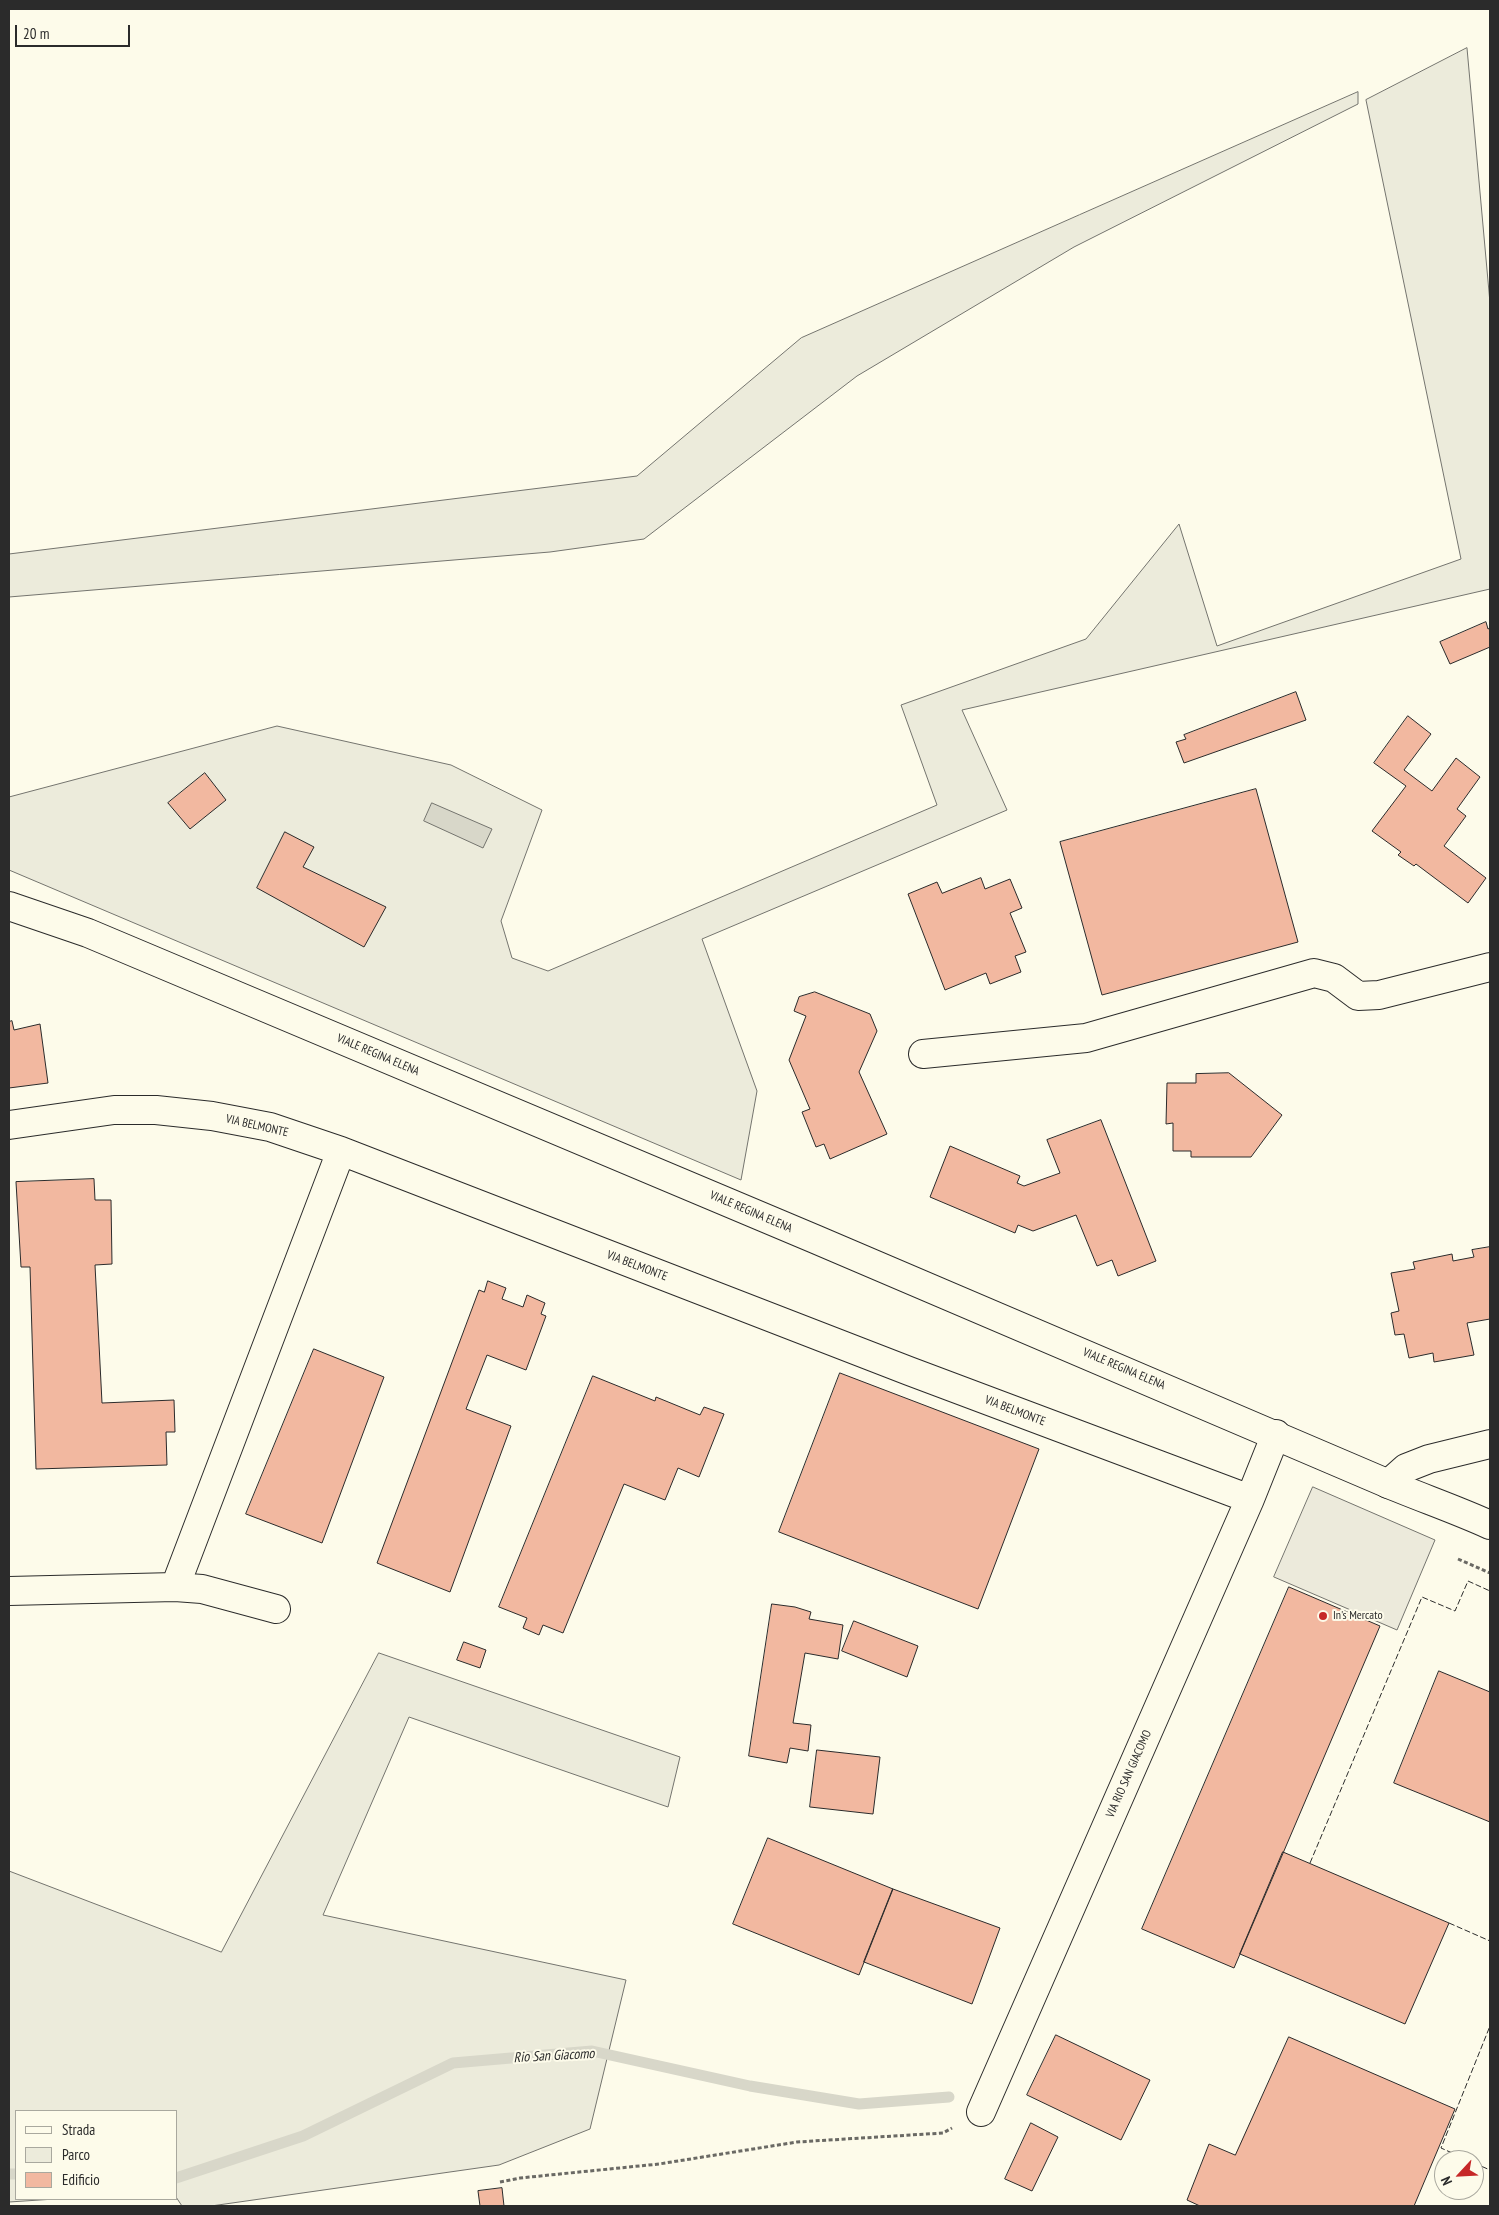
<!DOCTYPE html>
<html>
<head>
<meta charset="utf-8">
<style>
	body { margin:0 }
	#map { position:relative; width:1499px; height:2215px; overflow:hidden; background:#fdfbea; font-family:"PT Sans Narrow",sans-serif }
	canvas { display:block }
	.frame { position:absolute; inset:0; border:10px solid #2b2b2b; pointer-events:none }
	.legend { position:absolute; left:15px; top:2110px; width:162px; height:90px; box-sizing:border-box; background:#fdfbea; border:1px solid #a9a89e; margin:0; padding:6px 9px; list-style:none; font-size:15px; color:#2b2b2b }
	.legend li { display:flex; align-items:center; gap:10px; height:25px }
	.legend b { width:25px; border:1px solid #a9a89e }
	.north { position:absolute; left:1434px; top:2150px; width:50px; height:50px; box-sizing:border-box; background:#fdfbea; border:1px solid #a9a89e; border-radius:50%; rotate:245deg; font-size:14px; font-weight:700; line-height:20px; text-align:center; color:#2b2b2b }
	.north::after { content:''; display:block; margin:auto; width:18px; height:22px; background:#c62828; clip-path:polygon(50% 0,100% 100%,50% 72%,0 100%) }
	.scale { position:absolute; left:15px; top:25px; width:115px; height:22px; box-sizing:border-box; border:2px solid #2b2b2b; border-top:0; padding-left:6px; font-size:15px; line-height:18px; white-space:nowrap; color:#2b2b2b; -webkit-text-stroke:4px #fdfbea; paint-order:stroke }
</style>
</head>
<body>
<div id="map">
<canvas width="1499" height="2215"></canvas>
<div class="frame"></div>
<ul class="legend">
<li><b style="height:6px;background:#fdfbea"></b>Strada</li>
<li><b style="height:14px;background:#ecebdb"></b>Parco</li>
<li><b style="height:14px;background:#f2b8a0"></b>Edificio</li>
</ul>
<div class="north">N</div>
<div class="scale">20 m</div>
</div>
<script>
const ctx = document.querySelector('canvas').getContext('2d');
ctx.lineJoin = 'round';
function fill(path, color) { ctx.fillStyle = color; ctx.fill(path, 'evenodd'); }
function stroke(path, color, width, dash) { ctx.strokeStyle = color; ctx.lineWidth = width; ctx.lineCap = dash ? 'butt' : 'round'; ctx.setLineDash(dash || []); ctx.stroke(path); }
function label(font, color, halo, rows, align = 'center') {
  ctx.font = font + ' "PT Sans Narrow",sans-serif'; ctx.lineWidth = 4; ctx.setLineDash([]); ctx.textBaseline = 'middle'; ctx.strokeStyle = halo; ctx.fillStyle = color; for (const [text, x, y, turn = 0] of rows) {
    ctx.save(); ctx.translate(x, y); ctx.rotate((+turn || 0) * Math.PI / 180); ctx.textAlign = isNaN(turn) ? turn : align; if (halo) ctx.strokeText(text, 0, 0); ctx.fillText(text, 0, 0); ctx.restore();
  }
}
const green = new Path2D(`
	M1467 48 1490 303V589L962 710 1007 810 702 939 757 1091 741 1180 9 870V797L277 726 451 765 542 810 501 921 512 958 548 971 937 805 901 705 1086 639 1179 524 1217 646 1461 559 1366 100Z
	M1358 92V104L1074 247 857 376 644 539 550 552 9 597V554L637 476 801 338Z
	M379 1653 680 1757 668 1807 409 1717 323 1915 626 1980 590 2129 499 2165 211 2206H182L176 2197V2111H16V2199H55L9 2202V1871L221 1952Z`);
fill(green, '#ecebdb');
stroke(green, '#74746e', 1);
const parking = new Path2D(`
	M1313 1487 1435 1540 1397 1630 1274 1577Z`);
fill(parking, '#eceadb');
stroke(parking, '#74746e', 1);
const water = new Path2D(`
	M432 803 492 829 483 848 424 821Z`);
fill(water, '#d8d7c9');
stroke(water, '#74746e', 1);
stroke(new Path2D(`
	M9 2174H16
	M176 2178 303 2136 453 2063 592 2051 750 2086 859 2104 949 2097`), '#d8d7c9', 11);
const building = new Path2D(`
	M1486 622 1488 629 1490 628V647L1450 664 1440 642Z
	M1296 692 1306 720 1184 763 1176 742 1186 739 1184 735Z
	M1408 716 1431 734 1404 770 1432 791 1456 758 1480 777 1457 809 1466 816 1444 846 1486 878 1468 903 1416 864 1414 866 1398 855 1401 852 1372 831 1406 786 1374 763Z
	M205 773 226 800 190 829 168 803Z
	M1256 789 1298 942 1102 995 1060 842Z
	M285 832 314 847 303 867 386 907 364 947 257 888Z
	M981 878 985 889 1010 879 1022 908 1010 913 1026 952 1015 956 1021 972 990 984 986 973 945 990 908 894 937 882 942 893Z
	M815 992 870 1014 877 1031 859 1072 887 1134 830 1159 824 1144 816 1147 802 1112 810 1109 789 1060 806 1016 794 1011 799 997Z
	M12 1021 14 1030 40 1024 48 1083 9 1088V1022Z
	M1229 1073 1282 1115 1251 1157H1191V1151H1173V1123L1166 1124 1167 1083H1196V1074Z
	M1101 1120 1156 1261 1118 1276 1112 1260 1097 1266 1076 1215 1033 1231 1018 1225 1015 1233 930 1197 950 1146 1020 1176 1017 1183 1024 1186 1060 1173 1047 1140Z
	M94 1179 95 1200H111L112 1264 95 1265 102 1403 174 1400 175 1432H166L167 1465 36 1469 30 1267H21L16 1182Z
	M1490 1247V1319L1467 1323 1474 1355 1434 1362 1433 1353 1409 1358 1404 1334 1395 1335 1391 1313 1399 1311 1391 1273 1415 1269 1413 1262 1452 1254 1453 1261 1474 1257 1472 1250Z
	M488 1281 506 1288 502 1299 523 1307 527 1295 545 1303 541 1314 546 1316 526 1370 487 1355 466 1409 511 1426 450 1592 377 1563 479 1290 484 1292Z
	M314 1349 384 1377 322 1543 246 1514Z
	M840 1373 1039 1449 978 1609 779 1532Z
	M593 1376 655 1401 656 1397 700 1415 704 1407 724 1414 699 1477 678 1468 665 1500 624 1484 563 1633 543 1625 539 1635 523 1628 527 1618 499 1607Z
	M1289 1587 1380 1626 1234 1968 1142 1929Z
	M772 1604 795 1607 811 1612 809 1619 843 1625 838 1659 805 1653 793 1723 811 1725 808 1751 790 1748 787 1763 749 1756Z
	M854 1621 918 1646 907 1677 842 1651Z
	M464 1642 486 1650 480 1668 457 1660Z
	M1439 1671 1490 1692V1822L1394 1783Z
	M817 1750 880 1757 873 1814 810 1807Z
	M768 1838 893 1889 859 1975 733 1924Z
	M1283 1852 1449 1923 1405 2024 1240 1954Z
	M893 1889 1000 1928 972 2004 864 1962Z
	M1056 2035 1150 2080 1121 2140 1027 2095Z
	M1289 2037 1455 2109 1414 2206H1200L1187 2200 1209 2144 1235 2155Z
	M1031 2123 1058 2137 1032 2191 1005 2179Z
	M502 2188 504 2206H480L478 2191Z`);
fill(building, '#f2b8a0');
stroke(building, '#2b2b2b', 1);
const minor = new Path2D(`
	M923 1054 1086 1038 1314 973 1334 978 1358 996 1379 995 1490 967
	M9 1125 114 1110H156L212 1116 270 1127 341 1151 909 1371 1250 1499
	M1388 1484 1406 1468 1429 1459 1490 1444
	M175 1587 341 1151
	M9 1591 175 1587 202 1589 276 1609
	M981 2112 1250 1499 1276 1434`);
const major = new Path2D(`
	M9 906 88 933C521 1115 953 1296 1384 1482 1419 1497 1455 1509 1490 1525`);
stroke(minor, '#2b2b2b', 30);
stroke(major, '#2b2b2b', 30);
stroke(new Path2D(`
	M1458 1559 1490 1573
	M500 2182 520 2178 659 2164 797 2142 943 2133 952 2128`), '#6a6964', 3, [4, 2.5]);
stroke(minor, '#fdfbea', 28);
stroke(major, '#fdfbea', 28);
stroke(new Path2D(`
	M1310 1863 1422 1597 1455 1611 1468 1581 1490 1591
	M1449 1923 1490 1941
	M1468 2160 1441 2148 1490 2026
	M1474 2163 1490 2170`), '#2b2b2b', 1, [6, 2.5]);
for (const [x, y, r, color] of [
	[1323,1616,5,"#c62828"]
]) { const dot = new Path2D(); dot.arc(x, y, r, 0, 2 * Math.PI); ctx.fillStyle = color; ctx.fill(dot); stroke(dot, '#fdfbea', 2); }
label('12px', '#2b2b2b', '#fdfbea', [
	["VIALE REGINA ELENA",378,1055,23],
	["VIA BELMONTE",257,1126,13],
	["VIALE REGINA ELENA",751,1212,23],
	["VIA BELMONTE",637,1266,21],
	["VIALE REGINA ELENA",1124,1369,23],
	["VIA BELMONTE",1015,1411,21],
	["VIA RIO SAN GIACOMO",1129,1774,-66]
]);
label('12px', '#2b2b2b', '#fdfbea', [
	["In's Mercato",1333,1616]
], 'left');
label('italic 14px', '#2b2b2b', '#fdfbea', [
	["Rio San Giacomo",554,2056,-3]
]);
</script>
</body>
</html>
